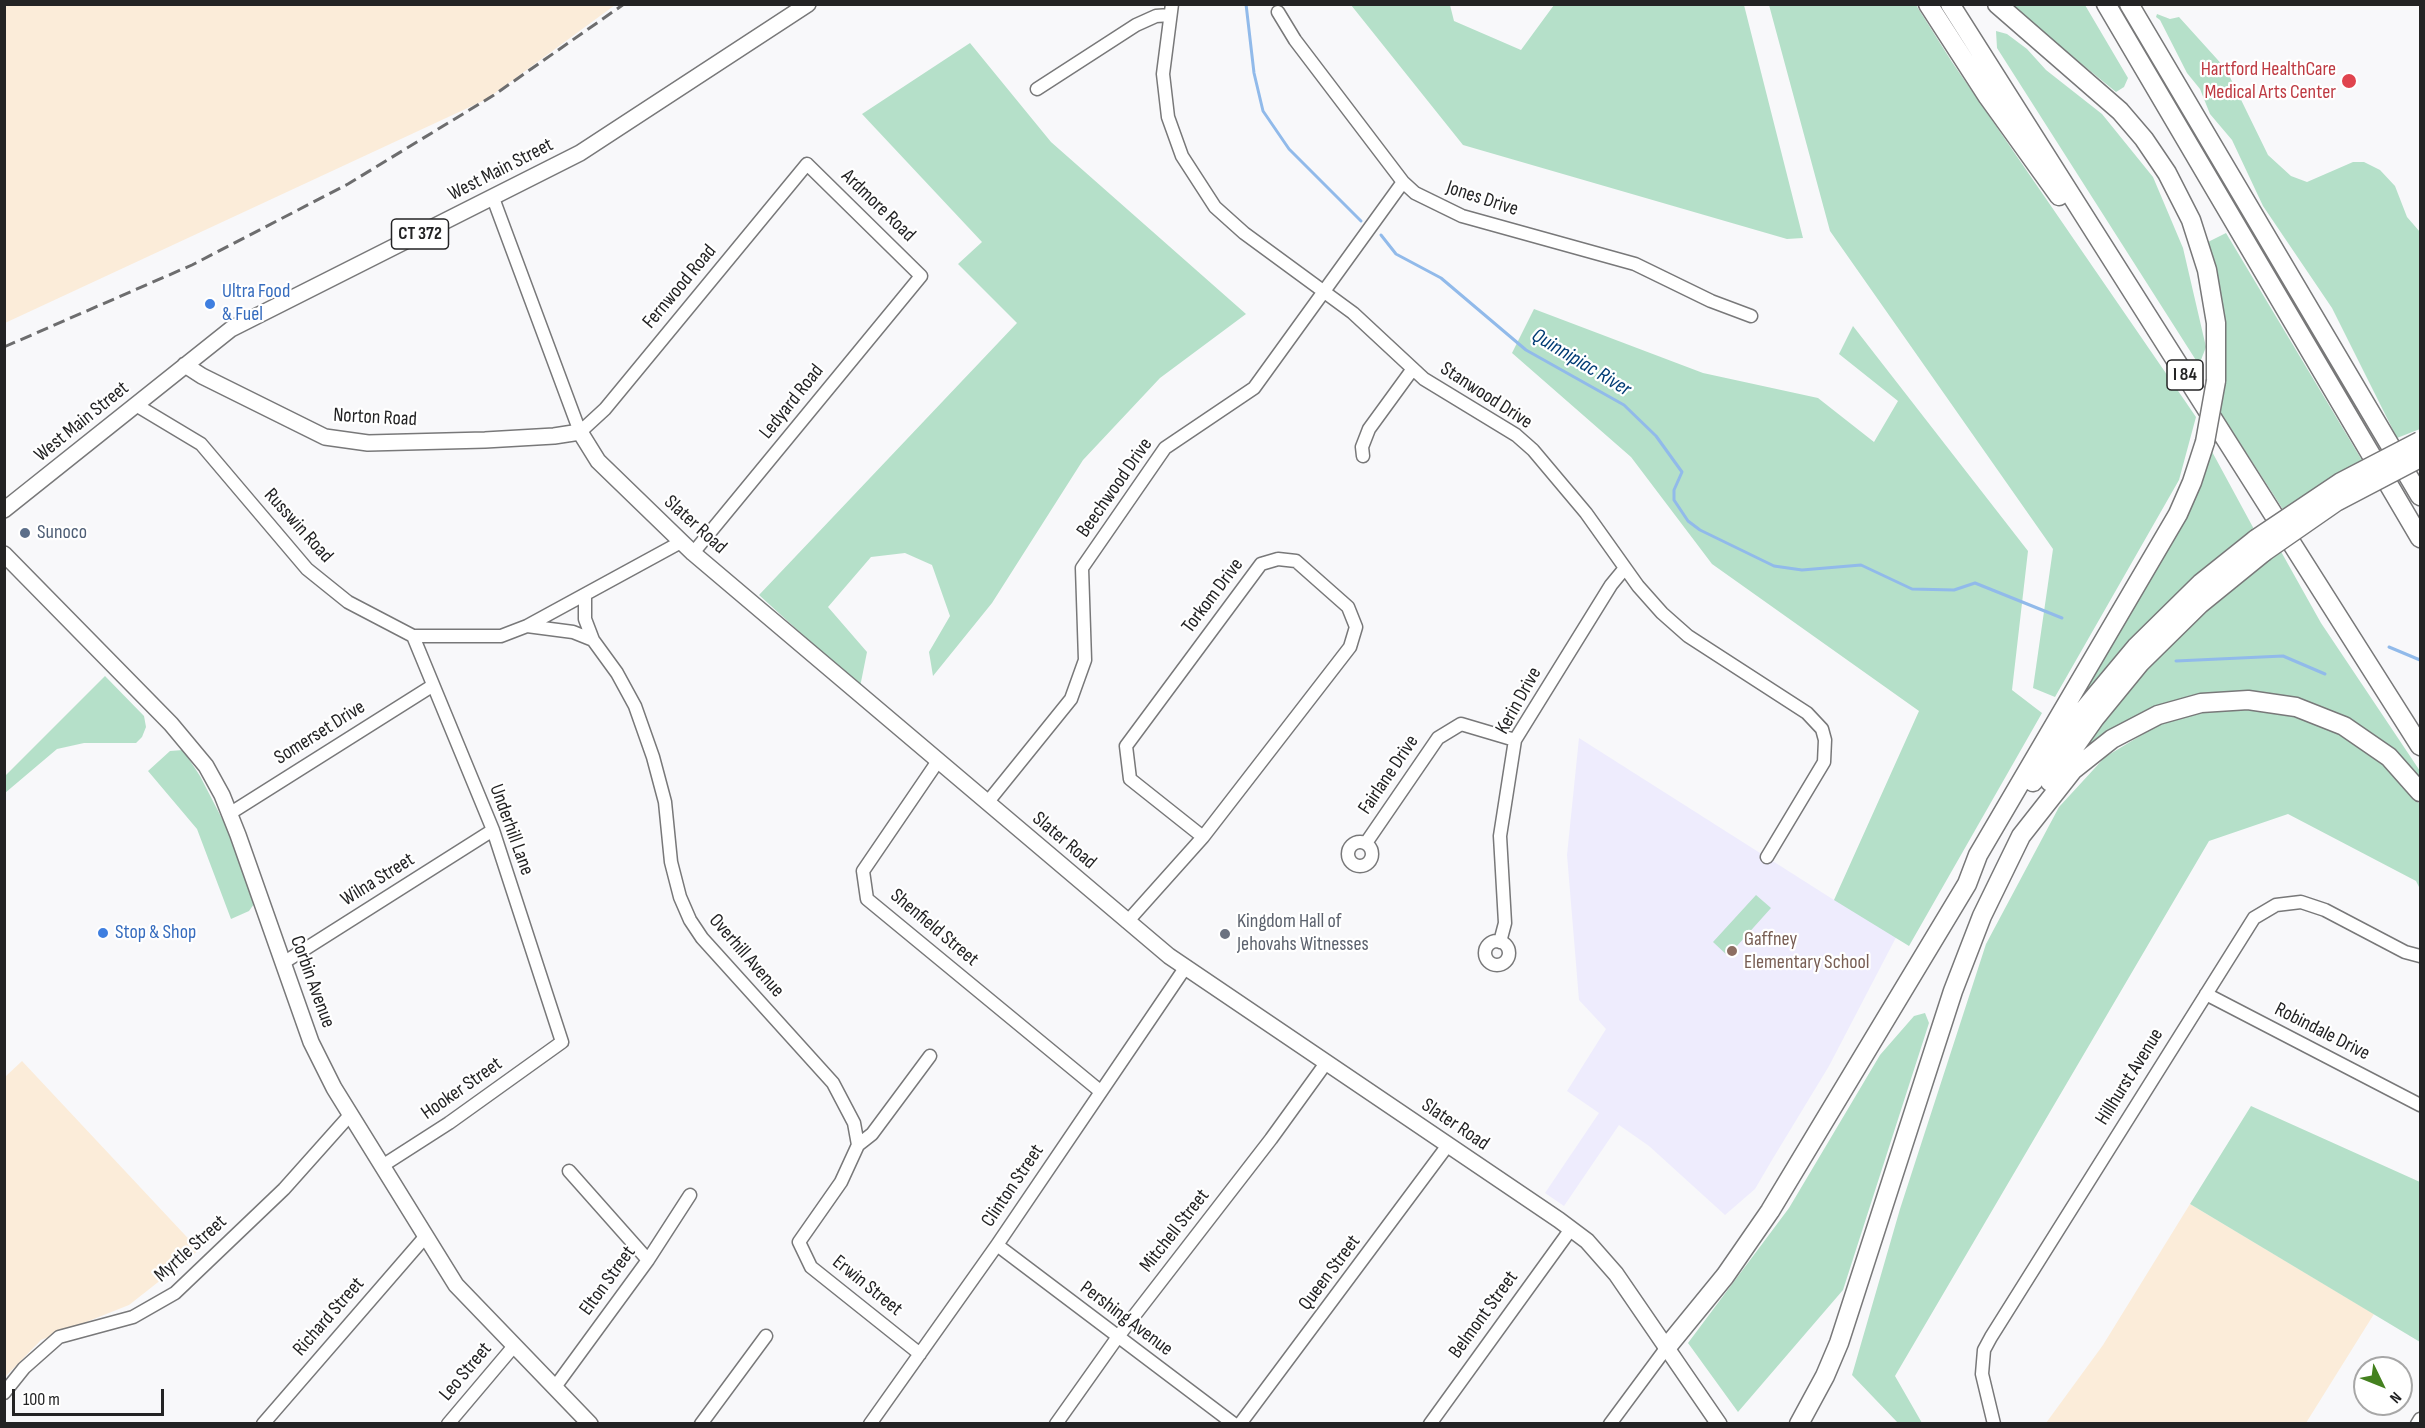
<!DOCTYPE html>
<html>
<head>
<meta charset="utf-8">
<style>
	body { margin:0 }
	#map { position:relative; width:2425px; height:1428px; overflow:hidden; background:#f8f8fa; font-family:"Sofia Sans Condensed",sans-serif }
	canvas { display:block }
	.frame { position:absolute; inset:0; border:6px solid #232324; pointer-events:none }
	.north { position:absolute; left:2353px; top:1356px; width:60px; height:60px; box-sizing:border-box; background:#fff; border:2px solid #a7a7a7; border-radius:50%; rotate:133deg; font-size:16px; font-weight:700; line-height:24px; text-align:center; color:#232324 }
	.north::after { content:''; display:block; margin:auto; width:21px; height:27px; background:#44811f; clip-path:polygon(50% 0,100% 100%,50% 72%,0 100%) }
	.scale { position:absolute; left:12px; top:1389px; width:152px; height:27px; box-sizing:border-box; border:3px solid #232324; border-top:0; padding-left:8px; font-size:18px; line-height:21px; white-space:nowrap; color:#232324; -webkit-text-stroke:4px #fff; paint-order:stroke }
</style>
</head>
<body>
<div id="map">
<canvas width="2425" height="1428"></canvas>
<div class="frame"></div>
<div class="north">N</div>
<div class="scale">100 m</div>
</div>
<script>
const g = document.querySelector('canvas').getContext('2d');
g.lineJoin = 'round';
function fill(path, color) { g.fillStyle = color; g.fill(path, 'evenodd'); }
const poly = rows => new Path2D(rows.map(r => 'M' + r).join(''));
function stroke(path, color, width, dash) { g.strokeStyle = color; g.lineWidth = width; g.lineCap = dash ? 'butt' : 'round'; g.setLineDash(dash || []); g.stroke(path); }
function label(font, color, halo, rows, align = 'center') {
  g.font = font + ' "Sofia Sans Condensed",sans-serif'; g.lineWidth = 4.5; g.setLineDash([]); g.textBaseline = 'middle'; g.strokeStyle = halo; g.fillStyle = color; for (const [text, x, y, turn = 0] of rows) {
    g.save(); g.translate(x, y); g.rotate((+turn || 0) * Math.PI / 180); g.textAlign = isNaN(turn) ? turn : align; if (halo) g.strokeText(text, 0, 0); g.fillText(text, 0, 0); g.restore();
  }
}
fill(poly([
	[4,5,5,4,615,5,487,99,5,323],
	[22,1061,199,1250,129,1305,41,1340,5,1377,5,1077],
	[2190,1204,2374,1314,2306,1423,2046,1423,2103,1345]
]), '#fbecd9');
fill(poly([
	[1579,738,1834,900,1942,763,1915,901,1829,1066,1772,1160,1755,1189,1725,1215,1649,1146,1619,1125,1564,1206,1545,1193,1599,1113,1567,1091,1606,1029,1579,1000,1567,855]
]), '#eeecfd');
fill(poly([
	[1351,5,1450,5,1454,21,1521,50,1554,5,1744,5,1803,238,1787,239,1463,145],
	[1769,5,1916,5,1952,62,2196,417,2179,480,2055,697,2033,688,2053,549,1830,231],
	[2009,5,2085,5,2128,78,2124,87,2116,92],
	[2157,14,2170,19,2179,17,2226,69,2268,155,2291,176,2307,182,2353,162,2364,162,2380,170,2395,186,2407,217,2420,232,2420,429,2397,438,2332,308,2263,206,2232,140,2210,114,2200,89,2187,73,2160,20,2156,17],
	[1996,31,2007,34,2027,49,2046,70,2102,114,2153,177,2183,248,2206,347,2199,365,1997,48],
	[970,43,1051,142,1246,314,1160,378,1083,460,992,603,933,676,929,652,950,616,932,565,905,553,871,557,828,607,867,652,860,687,759,595,1017,323,958,264,982,242,862,114],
	[2226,233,2363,462,2284,511,2218,409,2206,243],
	[1534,309,1703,373,1818,398,1874,442,1898,401,1839,354,1853,326,2028,551,2012,690,2042,713,1909,946,1834,900,1919,711,1712,564,1631,457,1512,353],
	[2210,448,2255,531,2169,601,2112,660,2063,727],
	[2279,548,2321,623,2420,771,2420,783,2382,742,2335,712,2295,697,2249,693,2206,693,2145,711,2090,745,2087,742,2147,666,2226,590],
	[105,676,144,716,146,727,142,737,136,743,84,743,57,749,5,793,5,776],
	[2223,705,2290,713,2323,725,2356,743,2403,780,2420,805,2420,889,2416,881,2288,814,2209,841,1895,1376,1922,1423,1898,1423,1852,1375,1900,1209,1986,944,2059,807,2105,757,2160,724],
	[183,750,200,776,232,838,254,904,249,911,231,919,197,829,148,771,170,751],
	[1756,895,1771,908,1728,956,1713,942],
	[1925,1013,1929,1023,1843,1290,1738,1412,1688,1343,1789,1208,1880,1055,1914,1016],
	[2251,1106,2420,1182,2420,1342,2190,1204]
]), '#b5e0c9');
stroke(poly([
	[1246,4,1254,73,1263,111,1289,149,1361,221],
	[1381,235,1396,254,1441,278,1526,350,1624,405,1656,436,1682,472,1674,490,1674,500,1688,521,1700,530,1774,566,1802,570,1861,565,1912,589,1954,590,1975,583,2062,618],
	[2389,647,2420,660],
	[2176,661,2283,656,2325,674]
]), '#91baea', 3);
const minor = poly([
	[1172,4,1163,74,1168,117,1182,156,1215,207,1244,233,1353,313,1424,379,1516,435,1533,450,1586,513,1638,586,1662,613,1688,636,1807,713,1822,729,1825,740,1824,762,1767,857],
	[1278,12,1295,40,1403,182,1415,193,1462,216,1635,264,1711,301,1751,316],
	[1037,89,1136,25,1156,16,1170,15],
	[493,198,580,432,605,409,807,164,921,276,693,553],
	[136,405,201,444,307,569,348,602,413,636,501,636,527,626,681,542],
	[1363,456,1362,447,1369,429,1412,370],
	[1278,559,1296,561,1348,607,1356,627,1350,647,1203,837,1130,779,1126,746,1261,564,1278,559],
	[585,596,585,619,593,640,617,673,635,706,653,757,665,802,671,862,680,897,690,920,702,938,833,1083,854,1123,858,1145],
	[527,626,573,632,593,640],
	[938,761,863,871,867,899,1100,1091],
	[987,803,1071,699,1085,660,1082,568,1165,448,1254,388,1403,182],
	[229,814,432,686],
	'1348 854a12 12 0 1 1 24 0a12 12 0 1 1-24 0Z',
	[1366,843,1438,738,1461,724,1515,740],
	[1127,922,1203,837],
	'1485 953a12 12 0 1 1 24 0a12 12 0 1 1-24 0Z',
	[1500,942,1505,923,1500,836,1515,740,1611,585,1625,568],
	[283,963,493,830],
	[2206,994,2420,1105],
	[382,1166,449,1123,562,1042,493,830,413,636],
	[569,1171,648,1260],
	[997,1245,1234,1424],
	[920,1354,811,1267,799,1242,841,1182,858,1145,872,1134,930,1056],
	[555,1387,648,1260,690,1195],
	[4,1393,24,1368,59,1337,133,1317,175,1293,284,1189,350,1115],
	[263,1424,425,1237],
	[448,1424,514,1346],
	[701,1424,766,1336],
	[870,1424,997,1245,1185,968],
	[1056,1424,1117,1338,1271,1139,1326,1063],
	[1240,1424,1448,1145],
	[1430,1424,1571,1229],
	[1610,1424,1667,1347],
	[1994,1424,1982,1374,1984,1350,1991,1337,2254,918,2276,905,2301,902,2325,910,2405,952,2420,956],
	[2417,1424,2420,1419]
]);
const major = poly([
	[185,365,202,376,325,437,368,443,485,440,554,436,580,432,598,461,693,553,1169,956,1559,1220,1587,1241,1616,1274,1719,1424],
	[4,510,231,329,580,153,808,4],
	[4,554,171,724,206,766,222,795,238,835,311,1042,334,1088,456,1285,590,1424]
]);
const highway = poly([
	[1928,4,1988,97,2059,196],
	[1950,4,2420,746],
	[1997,4,2120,111,2144,139,2167,173,2191,220,2207,270,2216,323,2216,381],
	[2106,4,2420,538],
	[2129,4,2420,496],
	[2033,782,2081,713,2136,647,2201,583,2256,539],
	[2050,782,2095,718,2140,663,2200,604,2264,552],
	[1667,1347,1725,1276,1770,1211,1967,884,1978,855,2178,514,2192,482,2205,442],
	[1799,1424,1825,1376,1839,1343,1953,991,1982,916,2021,836,2073,770,2112,739,2158,715,2201,703,2248,700,2296,707,2344,726,2389,757,2420,792]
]);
stroke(minor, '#787879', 15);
stroke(major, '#787879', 18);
stroke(highway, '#787879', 21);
stroke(minor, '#fff', 12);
stroke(major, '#fff', 15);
stroke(highway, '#fff', 18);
stroke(poly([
	[4,347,192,265,348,184,494,95,624,4]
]), '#6d6d6e', 3, [12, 6]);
const highwayBridge = poly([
	[2205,442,2216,381],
	[2256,539,2341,482,2420,441],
	[2264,552,2336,502,2420,458]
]);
stroke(highwayBridge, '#787879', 21, []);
stroke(highwayBridge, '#fff', 18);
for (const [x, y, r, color] of [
	[2349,81,8,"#e0444e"],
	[210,304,6,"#3f7fe0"],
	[25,533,6,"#5c6f8a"],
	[103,933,6,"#3f7fe0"],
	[1225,934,6,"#6b7280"],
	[1732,951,6,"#8d6e63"]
]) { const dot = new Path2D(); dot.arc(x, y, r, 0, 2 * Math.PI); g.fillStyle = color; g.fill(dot); stroke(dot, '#fff', 2); }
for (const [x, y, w] of [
	[420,234,57],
	[2185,375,36]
]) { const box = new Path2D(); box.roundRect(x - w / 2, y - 15, w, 30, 4.5); g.fillStyle = '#fff'; g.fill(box); stroke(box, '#232324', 1.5); }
label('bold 18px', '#232324', null, [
	["CT 372",420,234],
	["I 84",2185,375]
]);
label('20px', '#be3a42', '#fff', [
	["Hartford HealthCare",2336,70],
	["Medical Arts Center",2336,93]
], 'right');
label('20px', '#232324', '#fff', [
	["West Main Street",501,170,-27],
	["Jones Drive",1482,199,18],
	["Ardmore Road",878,206,44],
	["Fernwood Road",680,287,-50],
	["Stanwood Drive",1486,396,33],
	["Ledyard Road",792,402,-51],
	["Norton Road",375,418,3],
	["West Main Street",82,422,-39],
	["Beechwood Drive",1115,488,-55],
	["Slater Road",695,525,42],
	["Russwin Road",298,526,48],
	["Torkom Drive",1213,596,-53],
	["Kerin Drive",1519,701,-61],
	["Somerset Drive",320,733,-32],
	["Fairlane Drive",1389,775,-56],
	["Underhill Lane",511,830,70],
	["Slater Road",1064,841,40],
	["Wilna Street",378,880,-32],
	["Shenfield Street",934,928,40],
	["Overhill Avenue",746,956,49],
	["Corbin Avenue",312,982,70],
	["Robindale Drive",2322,1032,27],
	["Hillhurst Avenue",2130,1077,-58],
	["Hooker Street",462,1089,-35],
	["Slater Road",1455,1125,34],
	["Clinton Street",1013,1186,-56],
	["Mitchell Street",1175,1231,-52],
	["Myrtle Street",191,1249,-42],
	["Queen Street",1330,1273,-53],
	["Elton Street",608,1281,-54],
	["Erwin Street",867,1286,39],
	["Belmont Street",1484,1315,-54],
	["Richard Street",329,1317,-49],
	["Pershing Avenue",1126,1319,37],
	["Leo Street",466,1372,-50]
]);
label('20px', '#366cbe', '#fff', [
	["Ultra Food",222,292],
	["& Fuel",222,315],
	["Stop & Shop",115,933]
], 'left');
label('20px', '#4e5e75', '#fff', [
	["Sunoco",37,533]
], 'left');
label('20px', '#5b616d', '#fff', [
	["Kingdom Hall of",1237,922],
	["Jehovahs Witnesses",1237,945]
], 'left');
label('20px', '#785e54', '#fff', [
	["Gaffney",1744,940],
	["Elementary School",1744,963]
], 'left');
label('italic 21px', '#003b74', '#fff', [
	["Quinnipiac River",1581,363,31]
]);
</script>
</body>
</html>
